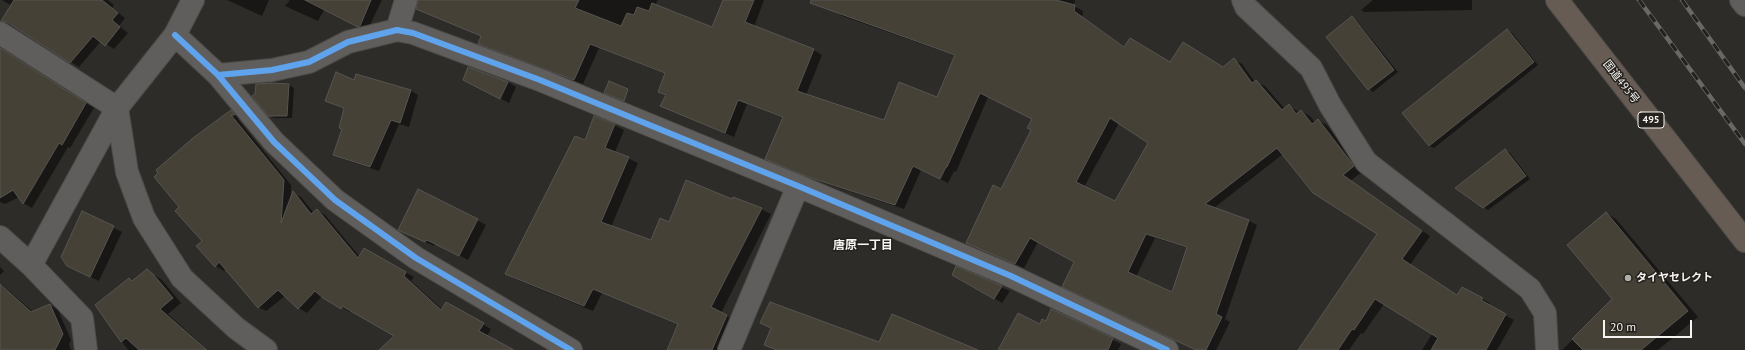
<!DOCTYPE html>
<html>
<head>
<meta charset="utf-8">
<style>
	body { margin:0 }
	#map { position:relative; width:1745px; height:350px; overflow:hidden; background:#2e2c29; font-family:"PT Sans",sans-serif }
	canvas { display:block }
	.scale { position:absolute; left:1603px; top:320px; width:89px; height:18px; box-sizing:border-box; border:2px solid #f6f4f1; border-top:0; padding-left:5px; font-size:12px; line-height:14px; white-space:nowrap; color:#f6f4f1; -webkit-text-stroke:3px #25221e; paint-order:stroke }
</style>
</head>
<body>
<div id="map">
<canvas width="1745" height="350"></canvas>
<div class="scale">20 m</div>
</div>
<script>
const g = document.querySelector('canvas').getContext('2d');
g.lineJoin = 'round';
function fill(path, color) { g.fillStyle = color; g.fill(path, 'evenodd'); }
const poly = rows => new Path2D(rows.map(r => 'M' + r).join(''));
function stroke(path, color, width, dash) { g.strokeStyle = color; g.lineWidth = width; g.lineCap = dash ? 'butt' : 'round'; g.setLineDash(dash || []); g.stroke(path); }
function label(font, color, halo, rows, align = 'center') {
  g.font = font + ' "PT Sans","Noto Sans JP",sans-serif'; g.lineWidth = 3; g.setLineDash([]); g.textBaseline = 'middle'; g.strokeStyle = halo; g.fillStyle = color; for (const [text, x, y, turn = 0] of rows) {
    g.save(); g.translate(x, y); g.rotate((+turn || 0) * Math.PI / 180); g.textAlign = isNaN(turn) ? turn : align; if (halo) g.strokeText(text, 0, 0); g.fillText(text, 0, 0); g.restore();
  }
}
fill(poly([
	[2,0,108,0,114,5,112,8,125,18,119,26,128,33,114,49,101,41,79,67,2,20,12,6],
	[227,0,269,0,262,16],
	[290,0,382,0,367,31,324,10,318,21,285,6],
	[425,0,658,0,655,5,713,29,724,0,764,0,754,27,814,50,822,55,806,95,885,121,937,98,956,56,842,16,834,11,837,0,1075,0,1074,6,1083,11,1082,17,1125,47,1171,64,1224,68,1234,60,1242,64,1255,82,1265,86,1285,109,1289,106,1299,112,1301,111,1310,116,1316,123,1319,121,1327,125,1362,172,1350,181,1430,236,1410,265,1458,296,1462,288,1490,303,1489,306,1514,320,1497,350,1422,350,1432,334,1384,304,1363,334,1361,333,1349,350,1299,350,1379,233,1283,154,1214,208,1249,221,1257,225,1225,319,1230,322,1216,350,1196,350,1076,262,1038,242,1024,268,967,243,1001,190,1032,130,1033,119,988,97,956,172,954,171,948,183,921,170,904,209,818,181,767,159,784,118,747,104,734,137,662,106,666,96,659,92,666,74,599,48,583,84,487,48,479,43,482,37,421,10],
	[1119,123,1149,143,1116,202,1084,187],
	[1155,238,1188,248,1172,293,1136,277],
	[1373,0,1472,0,1472,10,1364,12,1361,10],
	[1352,17,1356,20,1398,72,1373,92,1369,89],
	[1507,30,1512,33,1538,65,1434,148,1429,146,1403,113],
	[0,48,94,108,70,148,68,147,32,208,23,203,19,197,5,204,0,202],
	[355,81,410,90,418,95,409,127,399,124,379,171,343,159,334,155,343,130,340,128,345,109,326,101],
	[508,82,516,87,509,103,473,84],
	[271,84,289,85,294,88,292,118,274,118,269,115],
	[231,112,242,119,238,119,291,185,291,198,293,193,301,197,314,213,317,210,325,215,360,257,365,249,414,277,411,281,442,309,446,303,491,329,487,336,512,350,380,350,395,336,351,310,350,312,322,296,307,313,299,308,285,296,266,311,258,307,226,268,224,271,216,266,204,241,180,207],
	[614,125,624,130,615,152,638,163,611,227,651,241,670,224,732,200,761,209,771,214,721,313,736,321,724,350,668,350,679,325,602,293,593,311,515,279,506,274,585,141],
	[1505,150,1510,153,1530,179,1488,210,1483,207],
	[82,212,122,232,99,281,76,270],
	[1606,213,1616,219,1698,317,1658,350,1562,350,1614,299],
	[477,220,486,225,468,260,436,243,434,246,407,234],
	[0,267,4,271,0,275],
	[147,270,162,280,181,303,168,314,208,350,128,350,96,305,129,279,133,281],
	[953,275,1001,287,1010,291,1002,303],
	[0,283,33,312,50,305,58,310,71,340,69,344,71,350,0,350],
	[1052,310,1121,344,1118,350,999,350,1046,322]
]), '#0007');
const building = poly([
	[14,0,102,0,118,13,112,20,120,27,105,46,93,36,70,63,7,22,1,21,14,0],
	[305,0,371,0,360,26,358,27,305,0],
	[418,0,579,0,575,8,621,26,627,13,634,15,637,7,649,11,652,3,712,27,723,0,754,0,745,22,814,49,797,91,884,120,899,82,937,97,955,55,810,3,811,0,1056,0,1075,5,1074,11,1124,47,1130,38,1170,62,1183,42,1223,67,1234,58,1252,83,1256,80,1282,110,1289,104,1296,114,1301,110,1312,124,1318,119,1354,166,1343,175,1422,231,1402,259,1457,295,1462,287,1483,298,1481,300,1506,314,1486,350,1431,350,1438,338,1375,299,1354,330,1352,329,1338,350,1298,350,1377,234,1313,193,1277,148,1205,204,1249,220,1216,314,1222,317,1206,350,1196,350,1062,287,1074,262,1030,238,1015,264,966,243,993,185,1001,189,1031,130,1027,128,1032,119,980,93,947,167,946,167,940,179,913,166,895,205,808,177,765,159,783,117,738,100,725,133,660,106,666,95,658,92,665,73,590,44,574,80,478,44,481,36,416,9,418,0],
	[1110,118,1148,143,1115,201,1076,182,1110,118],
	[1146,234,1187,247,1172,292,1128,272,1146,234],
	[1352,16,1394,70,1368,90,1326,37,1352,16],
	[1507,29,1534,62,1429,146,1402,113,1507,29],
	[0,48,86,103,62,145,59,143,23,204,13,190,0,198,0,48],
	[468,67,508,82,500,99,463,80,468,67],
	[336,72,354,80,356,74,411,90,400,123,391,120,370,167,333,155,342,129,339,128,344,108,325,101,336,72],
	[609,81,628,89,624,101,604,93,609,81],
	[271,83,289,84,287,116,268,116,252,96,255,94,256,84,271,83],
	[231,110,235,115,231,115,284,180,281,223,293,191,311,214,317,209,358,258,364,248,406,272,404,276,441,310,446,302,484,323,479,331,514,350,379,350,394,336,342,306,341,309,323,298,315,291,298,309,278,290,258,308,219,262,215,267,196,246,202,241,175,211,179,207,154,177,158,173,156,170,193,138,231,110],
	[594,116,615,124,605,148,629,157,601,222,651,240,660,218,669,222,686,180,732,199,733,197,762,208,711,307,727,315,712,350,667,350,678,324,593,289,584,306,505,274,575,136,585,140,594,116],
	[1505,149,1526,176,1483,208,1455,188,1505,149],
	[418,189,478,219,459,256,427,240,425,242,398,230,418,189],
	[82,211,114,226,90,277,67,266,61,257,82,211],
	[1606,212,1688,311,1641,350,1583,350,1572,339,1612,299,1567,245,1606,212],
	[956,266,1002,286,994,299,952,275,956,266],
	[147,269,153,274,173,298,160,309,207,350,139,350,126,338,121,342,95,305,129,278,132,281,147,269],
	[0,284,31,312,50,304,63,334,55,350,0,350,0,284],
	[770,302,879,342,892,314,978,350,777,350,764,345,771,328,760,323,770,302],
	[1051,309,1113,338,1108,350,998,350,1018,313,1040,324,1042,319,1046,321,1051,309]
]);
fill(building, '#464136');
stroke(building, '#565552', 1);
const minor = poly([
	[1243,0,1246,7,1311,68,1330,105,1366,162,1530,289,1545,313,1547,350],
	[1741,0,1745,5],
	[397,30,406,0],
	[0,33,117,108],
	[175,35,218,75,274,142,335,200,416,258,571,350],
	[218,75,272,70,309,62,348,42,397,30,413,33,540,80,798,186,1011,276,1167,350],
	[0,237,31,265,117,108,175,35,193,0],
	[31,265,82,318,86,350],
	[729,350,798,186]
]);
const tertiary = poly([
	[117,108,127,172,144,218,182,278,236,328,266,350]
]);
const trunk = poly([
	[1557,0,1745,241]
]);
stroke(minor, '#4b4a47', 24);
stroke(tertiary, '#4b4a47', 24);
stroke(trunk, '#4b4a47', 24);
stroke(minor, '#5f5e5c', 22);
stroke(tertiary, '#5f5e5c', 22);
stroke(trunk, '#665c54', 22);
const rail = poly([
	[1639,0,1745,144],
	[1682,0,1745,88]
]);
stroke(rail, '#6a6866', 4.5);
stroke(rail, '#25221e', 3, [9]);
stroke(poly([
	[175,35,218,75,274,142,335,200,416,258,571,350],
	[218,75,272,70,309,62,348,42,397,30,413,33,540,80,798,186,1011,276,1167,350]
]), '#60a3ed', 6);
for (const [x, y, r, color] of [
	[1628,278,4,"#b0aeab"]
]) { const dot = new Path2D(); dot.arc(x, y, r, 0, 2 * Math.PI); g.fillStyle = color; g.fill(dot); stroke(dot, '#25221e', 1.5); }
for (const [x, y, w] of [
	[1651,120,26]
]) { const box = new Path2D(); box.roundRect(x - w / 2, y - 8, w, 16, 3); g.fillStyle = '#25221e'; g.fill(box); stroke(box, '#f6f4f1', 1); }
label('bold 10px', '#f6f4f1', null, [
	["495",1651,120]
]);
label('11px', '#f6f4f1', '#25221e', [
	["国道495号",1621,82,52]
]);
label('bold 11px', '#f6f4f1', '#25221e', [
	["タイヤセレクト",1636,278]
], 'left');
label('bold 12px', '#f6f4f1', '#25221e', [
	["唐原一丁目",863,246]
]);
</script>
</body>
</html>
